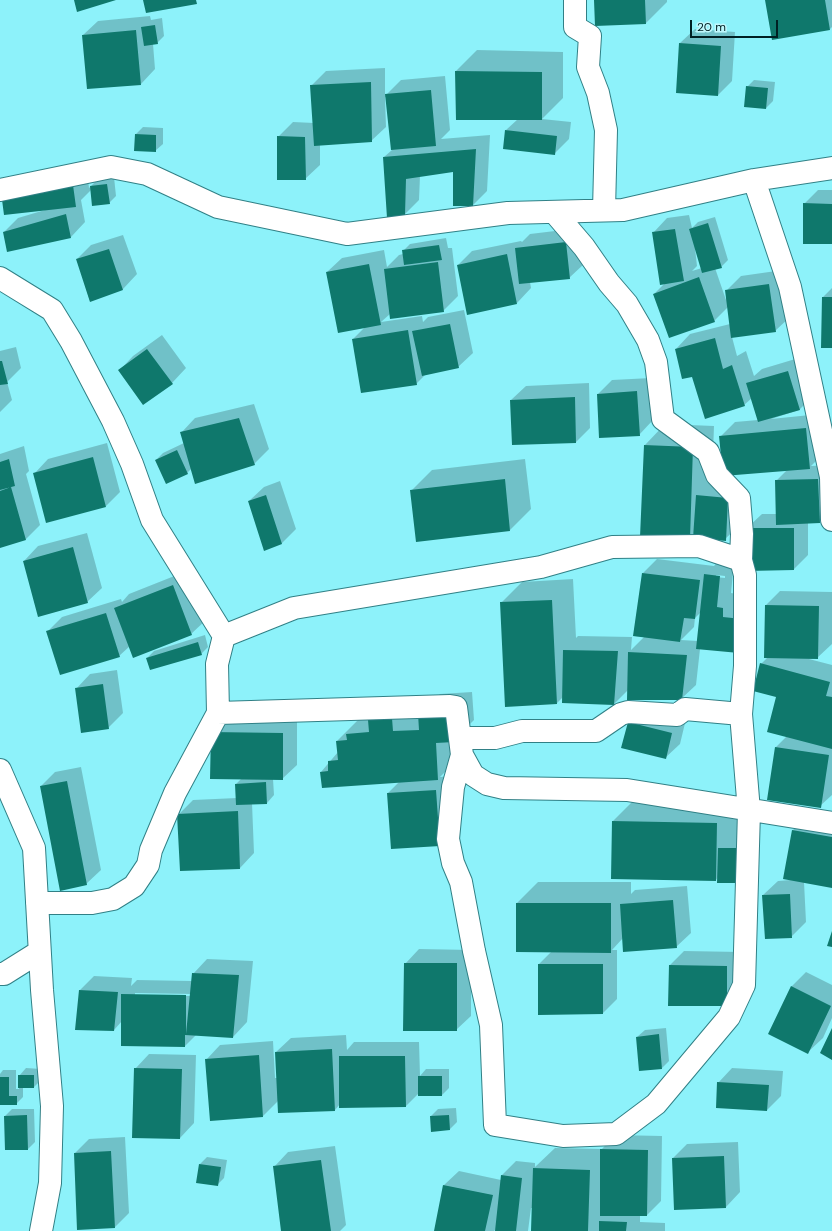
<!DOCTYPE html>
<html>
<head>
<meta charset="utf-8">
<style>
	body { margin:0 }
	#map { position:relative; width:832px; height:1231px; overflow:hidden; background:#8df2fa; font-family:"DM Sans",sans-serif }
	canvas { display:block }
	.scale { position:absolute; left:690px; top:20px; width:88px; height:18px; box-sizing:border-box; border:2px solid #002023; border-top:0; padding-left:5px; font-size:12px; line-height:14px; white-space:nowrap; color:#002023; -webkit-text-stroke:3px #c0f8fd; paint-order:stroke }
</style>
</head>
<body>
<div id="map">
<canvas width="832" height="1231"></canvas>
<div class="scale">20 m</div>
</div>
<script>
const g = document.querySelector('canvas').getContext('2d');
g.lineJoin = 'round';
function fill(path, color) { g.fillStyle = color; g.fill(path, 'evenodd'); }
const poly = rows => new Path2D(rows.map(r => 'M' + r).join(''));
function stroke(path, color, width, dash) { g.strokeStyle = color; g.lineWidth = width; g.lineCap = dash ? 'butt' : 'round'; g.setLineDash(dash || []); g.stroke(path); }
fill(poly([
	[595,0,667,0,667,2,646,23,596,25],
	[766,0,832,0,832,27,830,29],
	[150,16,151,20,162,18,164,36,157,43,153,44,155,69,141,84,83,35,98,21],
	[695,29,735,32,732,81,718,95,680,43],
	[477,50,563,52,563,98,542,119,571,122,569,139,554,154,506,130,518,119,456,71],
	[385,68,385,96,401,80,445,76,450,130,441,139,490,135,487,191,473,205,454,171,420,176,419,200,405,214,384,157,392,150,387,97,385,97,386,127,371,141,320,145,320,165,305,179,278,137,293,122,314,123,311,86,326,71],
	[754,80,775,82,773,101,766,108,747,87],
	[143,127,163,128,163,144,155,151,136,134],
	[87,171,89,188,98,179,114,177,116,196,109,203,91,190,81,200,85,222,71,237,4,232,18,218,45,210],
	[818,190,832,190,832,243,804,204],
	[689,215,692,228,698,222,715,217,728,260,721,267,715,268,726,300,726,291,741,276,783,270,790,317,775,331,732,337,737,356,746,351,754,376,762,369,802,357,814,395,799,410,771,419,820,414,824,453,811,466,832,465,832,510,819,522,808,523,808,555,794,569,747,528,762,514,777,514,776,481,787,470,720,437,735,422,758,420,752,398,744,405,693,375,676,349,690,334,730,324,728,307,714,321,654,294,665,283,653,233,667,218],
	[695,248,702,268,692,271,697,266],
	[580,228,584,264,569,278,530,282,531,288,517,303,458,265,472,251,521,241,522,242,530,234],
	[123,235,137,274,123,289,90,301,77,259,91,245],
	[446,238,448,248,452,248,458,296,443,311,390,314,381,322,422,316,423,322,428,317,464,310,473,353,458,367,426,374,416,384,353,339,366,326,327,272,342,258,384,250,387,267,399,255,403,254,403,251,410,244],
	[832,288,832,347,823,297],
	[162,335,186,368,172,383,119,371,133,356],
	[16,347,21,368,7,382,12,400,0,412,0,351],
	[651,378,653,420,639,435,598,394,612,380],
	[589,383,590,428,576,442,513,444,511,400,526,386],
	[254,404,269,449,254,464,192,468,187,473,156,460,163,453,184,443,181,433,195,418],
	[665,424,714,426,712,481,742,484,740,525,725,539,694,533,690,538,645,445],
	[107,443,120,492,106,506,34,474,48,459],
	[24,446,29,471,26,474,40,525,26,539,0,547,0,454],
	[525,459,531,509,510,530,411,491,432,470],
	[280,481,296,529,281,544,249,501,264,487],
	[87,533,102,588,87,602,24,561,38,546],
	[657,559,714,566,719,560,734,562,731,593,737,594,736,603,756,605,753,638,700,649,696,685,681,699,628,690,614,704,563,697,557,703,501,603,522,582,573,579,576,638,578,636,632,637,631,650,644,637,634,636,643,573],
	[716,575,725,576,725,578,716,577],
	[701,612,698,641,681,640,694,627,695,618],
	[187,571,206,620,191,634,130,646,119,656,48,631,62,617,121,599,122,602,129,594],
	[780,591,832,592,832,644,817,658,809,659,832,665,832,795,820,806,768,799,776,747,787,736,777,696,761,664,768,657,766,605],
	[205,635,208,647,201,654,147,658,154,651],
	[117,670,123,713,108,728,76,689,90,674],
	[472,692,474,720,457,737,459,758,440,777,450,776,454,831,392,848,388,793,400,781,321,772,338,752,337,741,358,720,362,720,368,713,424,710,440,694],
	[226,718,297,719,297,765,282,779,273,779,274,795,267,803,252,803,254,853,240,868,178,815,193,800,237,798,236,784,241,779,212,733],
	[686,719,680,744,665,758,628,722],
	[81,767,101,870,86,884,41,786,55,772],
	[634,800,738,802,737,841,743,841,716,880,613,821],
	[807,816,832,820,832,887,804,882,806,922,791,937,763,895,778,881,791,880,793,830],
	[538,882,631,882,631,894,635,890,687,886,691,933,676,947,623,938,612,950,617,950,617,999,603,1013,539,1014,539,964,552,951,517,903],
	[419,949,471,950,471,1016,456,1030,405,964],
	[684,951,741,952,741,991,726,1005,670,965],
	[207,959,253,961,247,1022,233,1037,196,1035,185,1046,122,1021,114,1030,76,1029,80,990,94,976,132,978,131,986,137,980,192,981,193,974],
	[135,993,191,994,191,996,135,995],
	[806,972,832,985,832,1018,823,1038,808,1052,770,1033,792,986],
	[666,1028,669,1061,662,1068,637,1037,645,1030],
	[346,1035,347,1050,354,1042,419,1042,420,1076,426,1069,449,1069,449,1088,442,1095,419,1093,406,1106,340,1104,335,1110,278,1101,263,1116,206,1060,220,1045,273,1041,275,1078,277,1078,276,1052,291,1038],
	[149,1054,196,1055,194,1123,180,1138,135,1069],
	[26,1068,41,1069,41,1080,34,1087,23,1087,23,1097,16,1104,0,1104,0,1074,3,1070,16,1070,16,1089,19,1089,19,1076],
	[732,1068,783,1071,781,1096,767,1110,718,1083],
	[456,1108,457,1122,450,1129,431,1116,438,1109],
	[12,1109,34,1109,35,1142,28,1149,5,1116],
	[615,1135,662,1136,661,1201,647,1215,640,1215,640,1222,665,1223,665,1231,532,1231,532,1208,531,1208,528,1231,496,1231,496,1229,494,1231,435,1231,444,1185,459,1171,501,1180,502,1175,516,1161,535,1163,535,1167,555,1148,602,1149],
	[125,1137,129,1213,115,1227,75,1153,89,1139],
	[738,1142,740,1192,726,1207,673,1158,687,1144],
	[335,1146,346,1225,340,1231,282,1231,274,1167,288,1152],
	[207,1157,227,1160,224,1178,217,1185,200,1164]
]), '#0003');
fill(poly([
	[74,0,116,0,77,12],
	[143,0,196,0,197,4,146,13],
	[594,0,645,0,646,24,595,26],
	[765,0,825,0,830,30,772,40],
	[155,25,158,44,144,46,141,27],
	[136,30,141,85,87,89,82,35],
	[679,43,721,46,718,96,676,93],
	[455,71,542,72,542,120,456,120],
	[371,82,372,142,314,146,310,85],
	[746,86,768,88,766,109,744,107],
	[431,90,436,146,391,150,385,94],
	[505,130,557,136,555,155,503,149],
	[135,134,156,135,156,152,134,151],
	[277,136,305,137,306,180,277,180],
	[476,149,473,206,453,206,453,172,406,179,405,215,387,218,383,157],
	[107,184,110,204,92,206,90,186],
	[73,185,76,207,4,215,1,192],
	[803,203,832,204,832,244,803,244],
	[66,214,71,238,7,252,3,232],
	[708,223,722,268,702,273,689,229],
	[675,229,684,281,660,285,652,232],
	[566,242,570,279,519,284,515,248],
	[439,245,442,260,404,265,402,250],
	[109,249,123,290,90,302,76,259],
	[507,254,517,304,467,315,457,265],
	[438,262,444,312,390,319,384,269],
	[369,264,381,325,338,333,326,272],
	[699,277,715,322,669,338,653,294],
	[769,284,776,332,731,338,725,290],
	[822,297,832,297,832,348,821,348],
	[450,324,459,368,422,376,412,331],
	[408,330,417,385,361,393,352,339],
	[715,338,723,369,732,365,745,406,705,419,692,377,682,379,675,349],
	[147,349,173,384,143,405,118,370],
	[0,361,2,361,8,384,0,385],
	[788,371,800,410,758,422,746,383],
	[637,391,640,436,599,438,597,394],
	[575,397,576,443,512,445,510,400],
	[239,418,255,465,195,484,180,432],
	[806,428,810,469,723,476,719,436],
	[644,445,693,447,690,539,640,537],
	[177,450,188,474,166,484,155,460],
	[93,457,106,507,46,523,33,473],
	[9,459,15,486,0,490,0,462],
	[505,479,510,531,416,542,410,490],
	[818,479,820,523,776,525,775,480],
	[11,487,26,540,0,548,0,491],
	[266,495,282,544,264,551,248,501],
	[696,495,728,498,726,541,693,538],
	[746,528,794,528,794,570,747,571],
	[73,547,88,603,38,617,23,561],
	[642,573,700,580,695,619,684,618,680,642,633,636],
	[704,574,720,576,717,607,723,608,723,617,742,619,739,653,696,649],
	[173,585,192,635,133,658,114,608],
	[552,600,557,704,505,707,500,602],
	[765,605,819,606,818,659,764,658],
	[106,613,120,657,60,675,46,631],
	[198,642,202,655,150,670,146,658],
	[563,650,618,651,614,705,562,703],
	[628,652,687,655,682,700,627,700],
	[760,663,830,682,826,696,832,697,832,749,767,732,776,697,753,691],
	[103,684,109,729,81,733,75,688],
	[452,712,454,742,436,743,438,780,322,788,320,772,328,771,328,761,338,760,336,741,347,740,346,734,369,732,368,720,392,718,393,731,419,730,418,714],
	[628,722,672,733,666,759,621,748],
	[211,732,283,733,283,780,210,779],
	[775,747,829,755,821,808,767,800],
	[67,781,87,885,60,891,40,786],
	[266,782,267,804,236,805,235,784],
	[436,790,440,846,391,849,387,793],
	[238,811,240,869,180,871,177,814],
	[612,821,717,823,716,881,611,879],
	[792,830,832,837,832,888,783,879],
	[718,848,737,848,737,883,717,883],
	[790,894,792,938,765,939,762,895],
	[673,900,677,948,623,952,620,904],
	[516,903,611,903,611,953,516,952],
	[832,931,832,947,827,946],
	[404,963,457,963,457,1031,403,1031],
	[538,964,603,964,603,1014,538,1015],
	[669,965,727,966,727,1006,668,1006],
	[192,973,239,975,233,1038,185,1035,185,1047,121,1046,121,994,186,995,186,1034],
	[791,986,831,1006,808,1054,768,1034],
	[79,990,118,992,114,1031,75,1030],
	[832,1028,832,1060,820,1053],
	[659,1034,662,1069,639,1071,636,1037],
	[332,1049,335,1111,278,1113,275,1052],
	[259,1055,263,1117,210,1121,205,1059],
	[339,1056,405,1056,406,1107,339,1108],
	[134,1068,182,1069,180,1139,132,1138],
	[18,1075,34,1075,34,1088,18,1088],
	[418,1076,442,1076,442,1096,418,1096],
	[0,1077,9,1077,9,1096,17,1096,17,1105,0,1105],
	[717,1082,769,1085,767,1111,716,1108],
	[27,1115,28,1150,5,1150,4,1116],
	[449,1115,450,1130,431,1132,430,1116],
	[600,1149,648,1150,647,1216,600,1216],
	[111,1151,115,1228,77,1230,74,1153],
	[724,1156,726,1208,674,1210,672,1158],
	[321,1160,331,1231,281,1231,273,1166],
	[199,1164,221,1167,218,1186,196,1183],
	[533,1168,590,1170,588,1231,531,1231],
	[501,1175,522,1178,516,1231,495,1231],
	[443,1185,493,1195,485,1231,434,1231],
	[599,1221,627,1222,626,1231,599,1231]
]), '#0f786c');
const street = poly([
	[575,0,575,27,590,36,588,67,598,93,606,130,604,210],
	[754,180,790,287,831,477,832,520],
	[0,190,111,167,147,174,218,207,347,234,508,213,623,210,754,180,832,168],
	[0,278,52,310,71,341,113,421,132,464,152,520,224,636,217,664,218,713,175,793,151,850,148,865,134,886,113,899,92,903,37,903],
	[224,636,294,608,541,567,612,547,699,546,741,560],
	[218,713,450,706,456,707,462,755,473,775,487,784,504,788,627,790,832,823],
	[460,738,495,738,522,731,596,731,621,714,628,712,677,715,685,709,741,714],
	[462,755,453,787,448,839,453,863,461,882,474,951,491,1025,495,1125,563,1136,616,1134,656,1104,729,1017,744,985,749,811,741,714,745,666,745,575,741,560,742,534,739,498,717,475,708,452,663,419,656,362,648,340,627,304,609,283,584,247,554,212],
	[0,770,34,848,42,990,52,1106,50,1183,41,1231],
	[0,974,4,974,39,952]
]);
stroke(street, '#318086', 24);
stroke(street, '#fff', 22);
</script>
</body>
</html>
